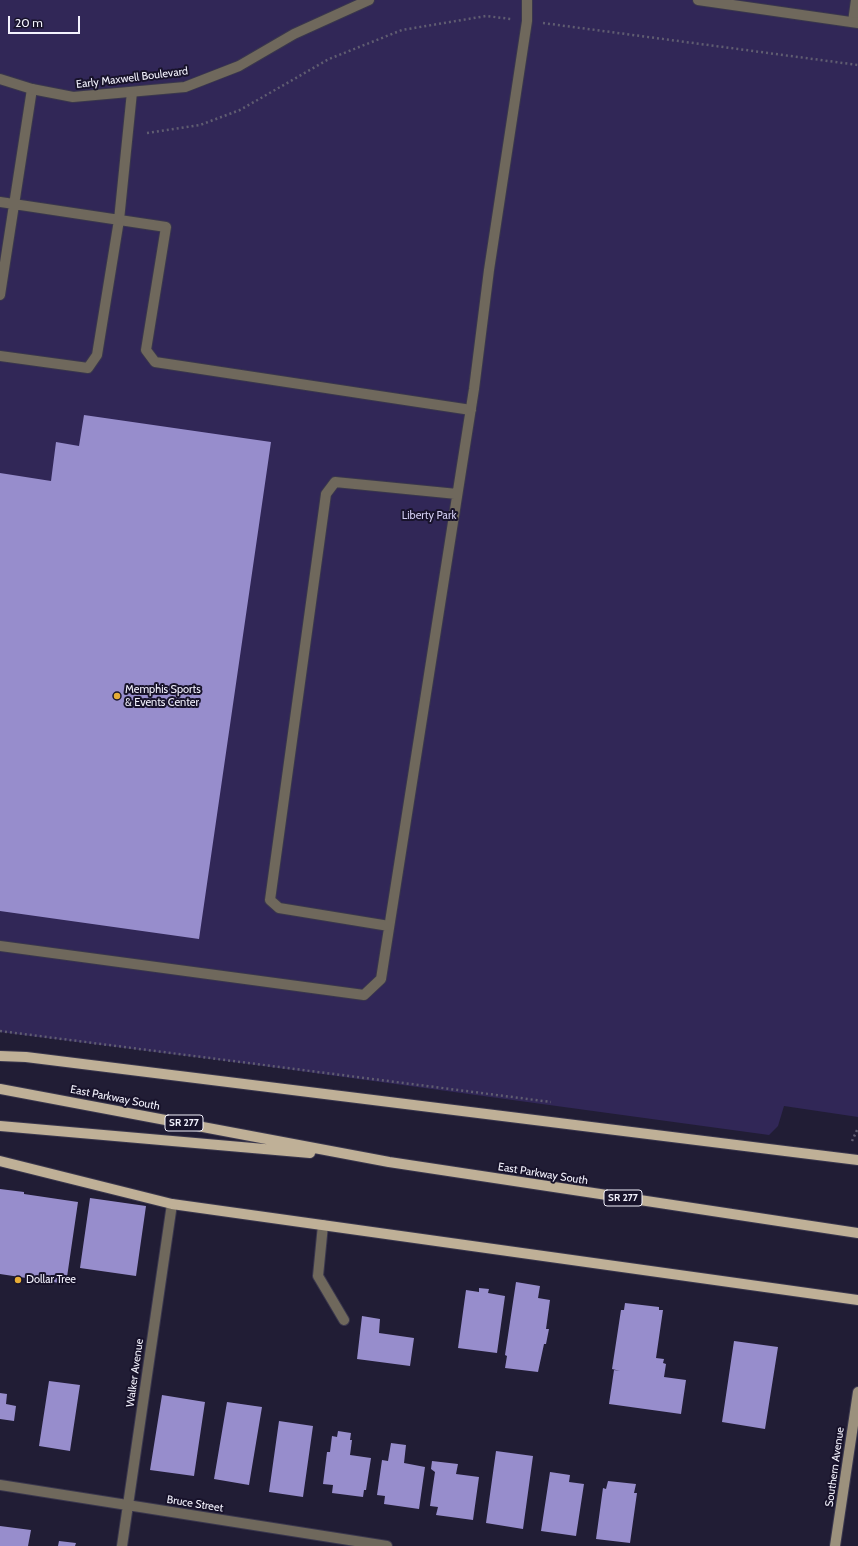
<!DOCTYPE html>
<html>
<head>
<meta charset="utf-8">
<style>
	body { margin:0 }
	#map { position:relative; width:858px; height:1546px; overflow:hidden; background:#211d35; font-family:Cabin,sans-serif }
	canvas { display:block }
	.scale { position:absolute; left:8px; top:16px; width:72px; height:18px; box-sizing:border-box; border:2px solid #f3f2fd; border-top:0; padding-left:5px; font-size:12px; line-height:14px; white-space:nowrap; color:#f3f2fd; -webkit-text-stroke:3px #18132b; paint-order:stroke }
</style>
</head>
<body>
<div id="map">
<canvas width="858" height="1546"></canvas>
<div class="scale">20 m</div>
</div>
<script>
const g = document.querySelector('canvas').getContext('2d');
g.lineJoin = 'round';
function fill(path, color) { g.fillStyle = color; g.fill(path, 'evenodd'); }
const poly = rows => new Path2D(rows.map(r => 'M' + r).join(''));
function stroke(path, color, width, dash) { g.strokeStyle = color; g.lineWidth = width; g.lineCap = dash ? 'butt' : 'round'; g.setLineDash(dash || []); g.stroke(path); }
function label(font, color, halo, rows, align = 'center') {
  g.font = font + ' Cabin,sans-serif'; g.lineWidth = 4; g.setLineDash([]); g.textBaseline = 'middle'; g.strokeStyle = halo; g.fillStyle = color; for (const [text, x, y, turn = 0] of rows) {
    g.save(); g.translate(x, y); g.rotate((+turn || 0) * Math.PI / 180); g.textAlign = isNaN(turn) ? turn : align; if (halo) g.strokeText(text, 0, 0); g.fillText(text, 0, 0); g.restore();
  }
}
fill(poly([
	[0,0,858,0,858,1117,784,1106,778,1126,769,1135,256,1065,0,1032]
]), '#312757');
fill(poly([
	[84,415,271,442,199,939,0,911,0,473,51,481,56,442,79,446],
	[0,1189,24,1192,24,1194,78,1202,66,1284,0,1274],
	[90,1198,146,1206,136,1276,80,1268],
	[516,1282,540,1286,538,1298,550,1300,546,1329,549,1329,546,1344,544,1344,538,1372,505,1368,507,1356,505,1355],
	[479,1288,489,1289,488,1293,505,1296,497,1353,458,1348,466,1290,479,1292],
	[625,1303,659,1307,659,1310,663,1310,656,1358,664,1359,663,1363,666,1364,664,1377,686,1380,681,1414,609,1404,614,1370,620,1371,612,1369,621,1310,624,1310],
	[362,1316,380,1319,379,1333,414,1338,410,1366,357,1359],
	[734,1341,778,1347,765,1429,722,1422],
	[49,1381,80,1385,70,1451,39,1446],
	[0,1393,7,1394,6,1404,16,1406,14,1421,0,1419],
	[162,1395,205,1402,194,1476,150,1470],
	[227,1402,262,1407,249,1485,214,1479],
	[279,1421,313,1426,303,1497,269,1492],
	[338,1431,351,1433,350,1440,352,1440,350,1455,371,1458,366,1490,364,1490,363,1497,332,1493,333,1485,323,1484,327,1452,330,1452,332,1436,337,1437],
	[391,1443,406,1445,404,1463,425,1467,419,1509,384,1504,385,1496,377,1495,382,1460,388,1461],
	[496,1451,533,1456,523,1529,486,1523],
	[432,1461,458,1464,456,1474,479,1477,473,1520,436,1515,438,1507,430,1506,435,1472,431,1469],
	[550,1472,570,1475,569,1482,584,1484,576,1536,541,1531],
	[608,1481,636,1484,634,1493,637,1493,630,1543,596,1539,603,1488,606,1489],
	[0,1526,31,1530,28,1546,0,1546],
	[59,1541,76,1543,75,1546,58,1546]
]), '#978dcc');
const service = poly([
	[853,22,856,0],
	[0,202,166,227,146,350,155,362,471,410],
	[0,295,32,89],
	[0,356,88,368,97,355,119,220,132,92],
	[389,926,279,908,270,900,326,494,335,482,457,494],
	[0,946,364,995,381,979,474,389,489,270,527,21,527,0],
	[323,1225,318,1276,344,1320]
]);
const minor = poly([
	[698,0,858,23],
	[0,79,32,89,73,97,185,87,239,66,294,34,369,0],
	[0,1485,387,1546],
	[122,1546,172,1204]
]);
const secondary = poly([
	[835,1546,858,1392]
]);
const primary = poly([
	[0,1056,26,1057,858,1160],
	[0,1089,389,1162,858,1233],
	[0,1126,310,1153],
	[0,1161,172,1204,858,1300]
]);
stroke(service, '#3a374d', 12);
stroke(minor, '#3a374d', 12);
stroke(secondary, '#3a374d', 12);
stroke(primary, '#3a374d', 12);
stroke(poly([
	[543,23,858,65],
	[147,133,200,125,240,110,329,59,402,30,486,16,511,19],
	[0,1031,551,1102],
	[852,1141,858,1128]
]), '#605d71', 2.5, [2, 3]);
stroke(service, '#6f685c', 10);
stroke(minor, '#6f685c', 10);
stroke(secondary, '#9c917d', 10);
stroke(primary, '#bfb097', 10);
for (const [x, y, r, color] of [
	[117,696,4,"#e6ac36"],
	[18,1280,4,"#e6ac36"]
]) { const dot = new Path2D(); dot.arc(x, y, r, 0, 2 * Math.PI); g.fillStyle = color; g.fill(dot); stroke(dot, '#18132b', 1.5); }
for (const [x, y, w] of [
	[184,1123,38],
	[623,1198,38]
]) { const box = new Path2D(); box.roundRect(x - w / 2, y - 8, w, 16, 3); g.fillStyle = '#18132b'; g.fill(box); stroke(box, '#f3f2fd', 1); }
label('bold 10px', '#f3f2fd', null, [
	["SR 277",184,1123],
	["SR 277",623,1198]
]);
label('11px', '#f3f2fd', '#18132b', [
	["Early Maxwell Boulevard",132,78,-7],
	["East Parkway South",115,1098,11],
	["East Parkway South",543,1174,9],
	["Walker Avenue",135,1373,-82],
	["Southern Avenue",835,1467,-82],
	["Bruce Street",195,1504,9]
]);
label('11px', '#d2cdf1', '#18132b', [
	["Liberty Park",429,516]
]);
label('11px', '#f3f2fd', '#18132b', [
	["Memphis Sports",125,690],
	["& Events Center",125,703],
	["Dollar Tree",26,1280]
], 'left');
</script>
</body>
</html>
